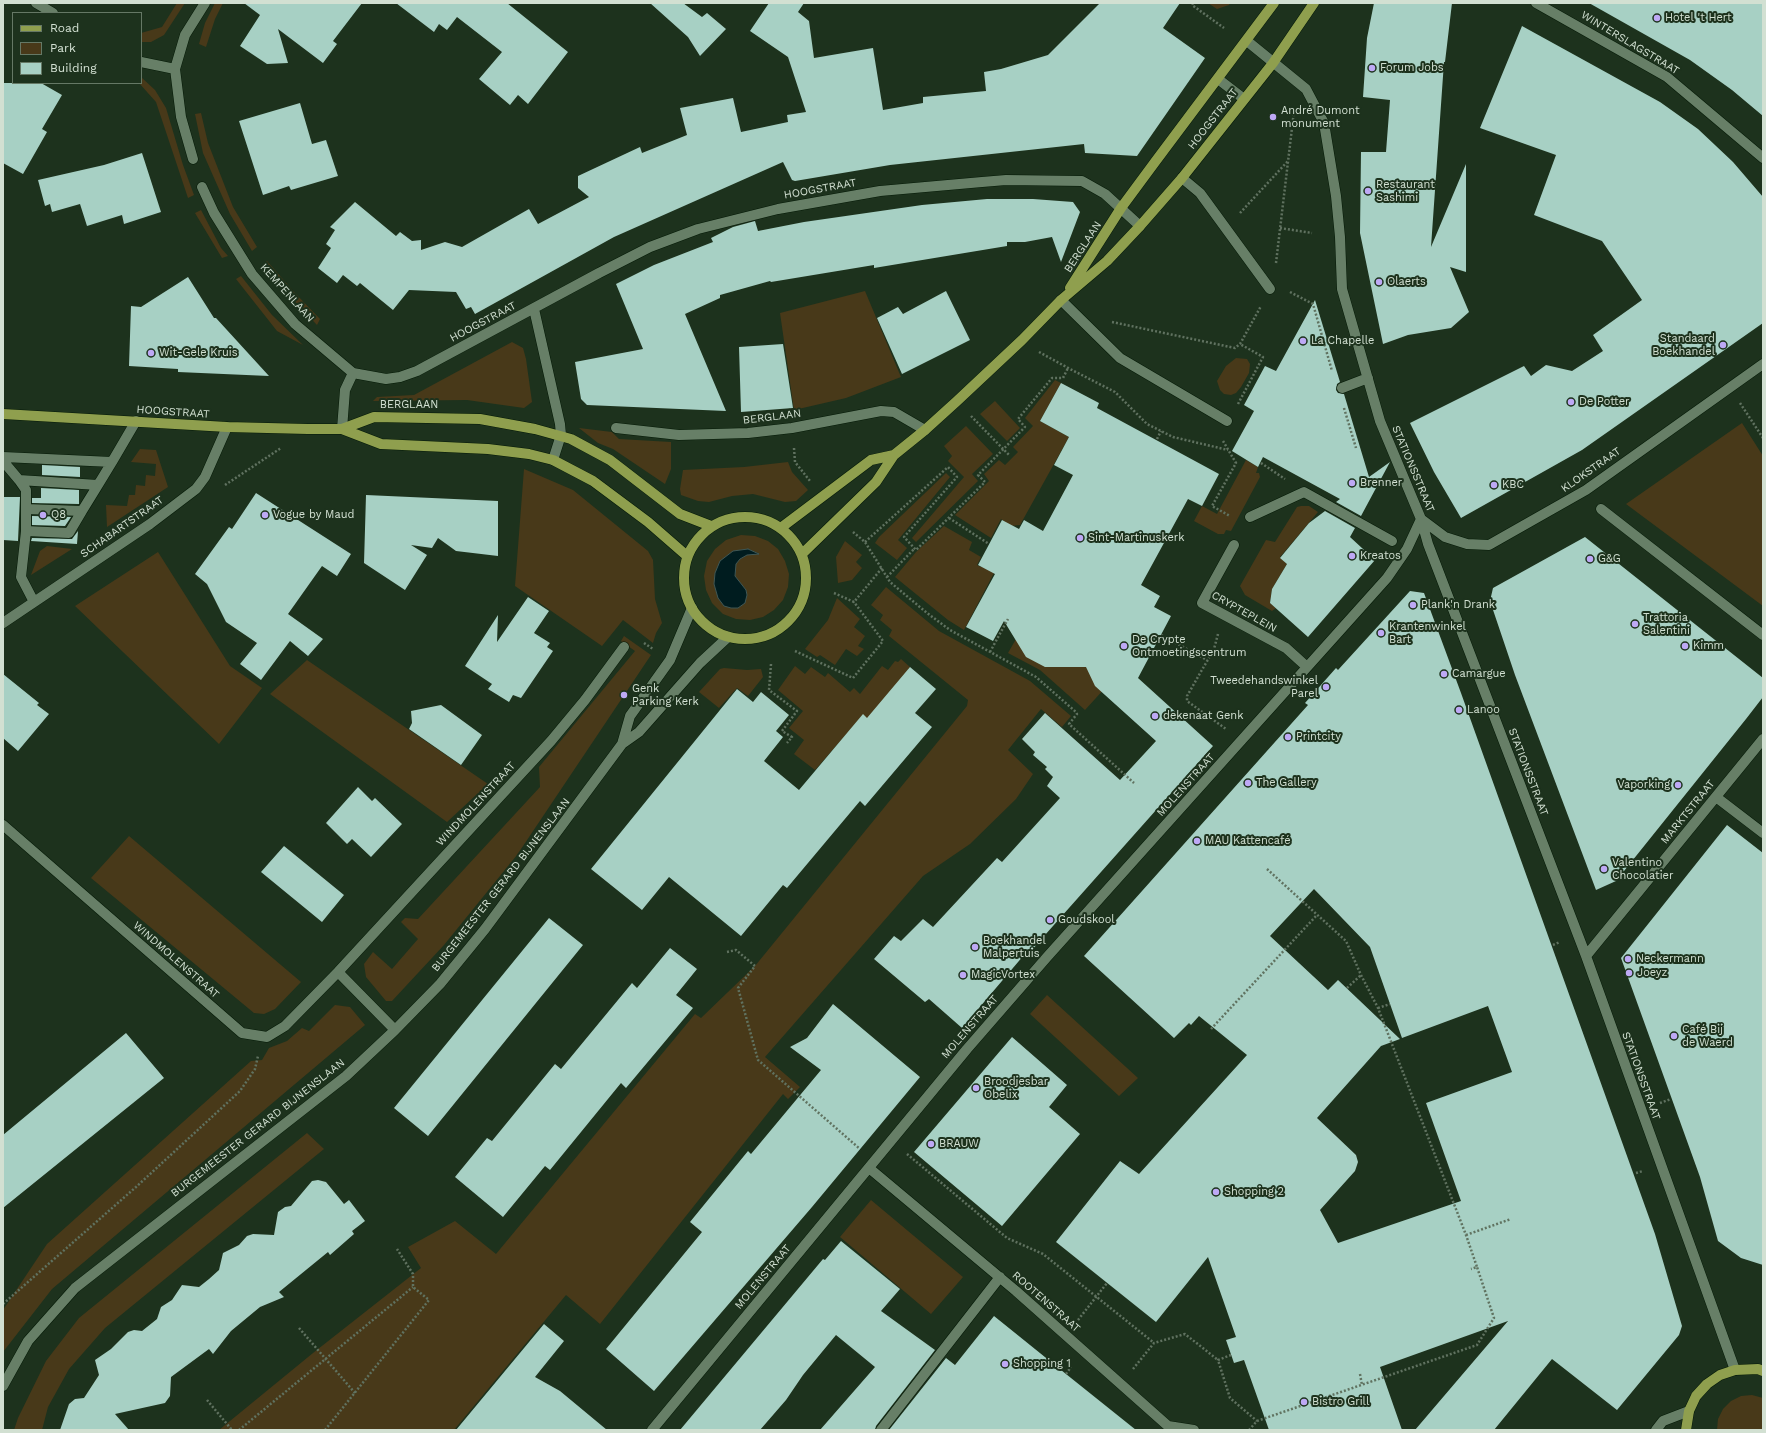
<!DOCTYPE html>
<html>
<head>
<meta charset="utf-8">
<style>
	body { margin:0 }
	#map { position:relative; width:1766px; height:1433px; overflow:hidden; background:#1d321d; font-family:"Work Sans",sans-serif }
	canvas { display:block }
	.frame { position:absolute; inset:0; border:4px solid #d2e0d2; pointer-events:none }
	.legend { position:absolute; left:12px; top:12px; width:130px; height:72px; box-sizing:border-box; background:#1d321d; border:1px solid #657865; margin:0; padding:5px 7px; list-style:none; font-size:12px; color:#d2e0d2 }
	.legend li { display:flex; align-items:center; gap:8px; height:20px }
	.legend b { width:20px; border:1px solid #657865 }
</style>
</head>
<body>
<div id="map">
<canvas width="1766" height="1433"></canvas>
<div class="frame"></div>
<ul class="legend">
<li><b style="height:5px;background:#8f9f4e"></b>Road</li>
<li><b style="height:11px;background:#483919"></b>Park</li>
<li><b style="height:11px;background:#a7d0c4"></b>Building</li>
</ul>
</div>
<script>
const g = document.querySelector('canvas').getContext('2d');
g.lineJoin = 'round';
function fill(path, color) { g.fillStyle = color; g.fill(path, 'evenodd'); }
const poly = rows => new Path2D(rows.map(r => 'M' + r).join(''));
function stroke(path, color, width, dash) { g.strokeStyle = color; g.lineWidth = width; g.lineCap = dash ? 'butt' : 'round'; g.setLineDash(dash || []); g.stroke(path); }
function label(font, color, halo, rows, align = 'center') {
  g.font = font + ' "Work Sans",sans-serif'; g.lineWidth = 4; g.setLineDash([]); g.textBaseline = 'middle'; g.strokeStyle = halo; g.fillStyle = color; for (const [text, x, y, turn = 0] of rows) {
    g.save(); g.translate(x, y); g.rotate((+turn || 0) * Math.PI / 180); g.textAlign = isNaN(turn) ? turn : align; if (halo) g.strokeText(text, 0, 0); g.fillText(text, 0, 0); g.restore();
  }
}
fill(poly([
	[177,3,185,3,164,35,151,42,141,42,141,33,162,27],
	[215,3,223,3,215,19,206,47,199,44,205,23],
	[1208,3,1230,3,1229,5,1217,9],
	[141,77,155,90,166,108,183,165,194,195,188,198,156,102,139,83,141,83],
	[201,113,208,143,233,207,257,247,252,251,230,214,203,153,195,114],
	[201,210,221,248,228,256,222,258,195,213],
	[267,261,294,292,320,319,317,325,272,277,263,264],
	[241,276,272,315,303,345,277,331,236,279],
	[865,291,901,377,846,398,794,410,780,313],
	[512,342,523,348,526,359,532,402,524,408,467,400,373,401,377,397,414,395],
	[1236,358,1247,359,1250,364,1249,373,1241,387,1236,393,1231,395,1224,394,1220,390,1217,381,1226,366],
	[1055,380,1061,383,1040,421,1069,437,1020,525,1010,526,1001,519,991,538,955,515,989,481,984,474,999,460,1005,465,1018,452,1013,447,1033,426,1025,418],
	[995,401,1020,428,1007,441,980,414],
	[1742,423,1763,456,1763,606,1626,504],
	[966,426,993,454,972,474,978,481,916,542,912,538,964,477,948,461,952,456,944,446],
	[579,428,612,432,619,439,671,442,671,469,665,484,613,449,598,443],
	[140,449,156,450,168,487,107,527,106,505,127,506,129,495,135,495,136,485,145,486,146,475,155,476,156,464,131,462],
	[1246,460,1258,467,1256,473,1259,473,1260,477,1231,531,1226,530,1224,534,1218,534,1194,521,1202,506,1217,514],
	[788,462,792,472,808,490,796,501,785,502,753,494,732,496,709,502,698,501,681,495,680,489,683,470,744,467],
	[524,469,573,490,648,551,653,560,655,599,662,623,656,633,653,643,623,620,602,646,515,586],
	[946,473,950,477,898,540,907,548,897,560,875,543,879,537],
	[1301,506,1309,506,1318,512,1280,557,1287,564,1272,589,1270,603,1276,608,1272,611,1245,595,1240,586,1266,540,1275,542,1297,507],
	[944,526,972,542,969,550,981,557,977,565,981,567,982,564,995,571,964,630,948,620,895,577,916,552],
	[741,535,755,536,768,541,778,549,785,561,789,574,788,587,783,600,774,610,763,617,750,620,736,619,723,614,712,603,706,590,704,576,707,561,715,549,726,540],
	[748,549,758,553,747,555,740,559,736,564,735,576,746,590,747,595,744,603,738,608,720,561],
	[845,541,862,555,856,562,862,568,852,580,838,583,836,557],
	[47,546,72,549,31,575,40,551],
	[158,552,230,666,262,688,219,744,75,606],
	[886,587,939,631,1030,681,1071,716,1062,727,1041,709,1008,750,1033,774,1016,799,970,844,923,876,765,1057,800,1087,788,1099,783,1094,600,1324,566,1295,454,1430,219,1430,313,1353,421,1268,408,1247,455,1221,496,1254,695,1014,701,1018,755,966,967,706,968,700,889,636,892,630,880,620,883,615,871,605],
	[837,598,860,619,854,627,865,636,858,646,864,649,857,656,846,649,835,665,820,655,817,657,805,649,828,620],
	[624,636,651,655,517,855,444,945,392,1001,386,1001,366,977,364,964,373,952,392,969,418,939,401,922,405,918,418,919,540,787,539,767,635,651,621,641],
	[1016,639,1085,655,1106,687,1085,710,1040,670,1008,653],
	[901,659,910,667,871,722,863,715,815,770,794,754,804,740,789,728,803,711,778,690,795,666,805,674,811,667,825,677,828,673,850,692,854,688,860,694,882,666,888,670,895,661,898,662],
	[307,660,488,784,447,822,270,694],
	[724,668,747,670,761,669,763,677,748,696,737,688,719,708,699,692,720,669],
	[129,836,301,982,275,1009,264,1014,254,1013,91,878],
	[1047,995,1138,1078,1119,1096,1030,1014],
	[335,1005,350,1007,365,1025,52,1289,3,1352,3,1310,47,1244,251,1061,262,1060,269,1048,287,1041,302,1028,309,1031],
	[307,1133,324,1149,105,1328,69,1369,48,1407,42,1430,14,1430,18,1418,46,1361,79,1318],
	[871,1200,963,1277,931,1314,840,1237],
	[1752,1395,1763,1398,1763,1430,1717,1430,1718,1419,1723,1409,1731,1401,1741,1396]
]), '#483919');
const water = poly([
	[748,549,759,554,747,555,740,559,736,564,735,576,746,590,747,595,745,603,738,608,731,608,724,606,718,598,714,584,715,573,720,561,733,551,748,549]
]);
fill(water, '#001c1f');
stroke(water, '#3f5755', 1);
fill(poly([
	[244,3,362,3,333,41,337,44,323,63,278,29,288,63,267,64,240,46,260,15],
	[396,3,507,3,568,52,528,104,518,95,510,105,479,79,502,52,457,17,447,30,439,24,434,32],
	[650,3,683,3,702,17,707,13,726,29,700,56,688,37],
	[769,3,804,3,798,12,809,21,814,58,873,48,883,110,923,103,923,97,986,91,984,72,1001,69,1048,55,1100,3,1180,3,1163,28,1205,58,1137,156,1085,153,1084,144,890,165,795,181,792,180,783,162,614,237,475,314,471,307,466,309,456,292,409,290,393,310,360,283,357,286,343,275,337,283,318,268,331,248,326,244,335,230,330,227,355,202,396,236,400,232,412,241,421,240,421,250,445,242,462,247,529,209,538,224,589,197,578,188,578,176,640,147,642,153,687,135,680,108,733,98,741,132,788,122,787,115,806,112,788,57,750,31],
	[1374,3,1452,3,1445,62,1444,62,1431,247,1466,164,1466,272,1450,267,1469,312,1451,328,1408,335,1383,344,1360,233,1361,152,1386,152,1390,100,1363,97,1367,38],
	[1589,3,1763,3,1763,116,1732,90,1690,60],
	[1522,26,1660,102,1698,129,1733,162,1763,197,1763,323,1582,450,1461,518,1434,472,1410,423,1524,366,1531,376,1546,365,1572,371,1603,351,1593,335,1642,300,1602,241,1534,215,1556,155,1480,128],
	[3,83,41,83,62,95,42,129,47,132,23,174,3,163],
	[300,103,312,144,326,140,338,176,291,190,289,186,263,195,239,121],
	[142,153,161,212,124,224,122,215,87,226,80,204,52,212,50,204,45,206,38,180,104,165],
	[987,199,1033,199,1073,202,1080,212,1061,262,1052,237,1025,242,1007,242,1007,246,874,268,874,265,771,282,770,281,720,295,720,298,685,314,726,411,587,405,581,399,575,362,643,349,616,284,654,265,713,242,711,238,733,227,755,221,758,231,804,222,922,205],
	[188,277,214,318,216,318,269,376,178,372,178,369,129,366,131,306,141,307],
	[946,291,970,340,902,374,877,318,898,307,903,314],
	[1315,300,1340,382,1337,384,1336,390,1338,393,1344,394,1369,477,1390,462,1361,516,1336,502,1340,499,1263,457,1258,467,1232,451,1254,411,1244,405,1265,366,1276,371],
	[783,344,793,408,741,412,739,347],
	[1061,383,1099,403,1097,408,1219,474,1202,506,1188,499,1141,585,1160,596,1154,607,1171,616,1138,678,1213,746,1045,935,1026,957,1024,955,962,1028,929,999,925,1002,874,959,894,936,901,941,923,919,933,927,997,858,1002,862,1060,798,1047,786,1053,777,1045,769,1047,767,1033,755,1035,752,1022,739,1045,713,1120,780,1156,741,1095,686,1086,667,1045,667,1026,657,1004,621,993,641,966,627,995,574,978,565,1002,520,1019,529,1024,520,1043,531,1073,475,1054,465,1069,437,1040,421],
	[42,465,80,467,80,477,42,475],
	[41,488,79,490,79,504,32,503,32,498,41,498],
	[256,493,351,554,337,576,322,566,288,614,323,639,308,656,290,641,261,680,240,664,257,643,226,622,207,584,195,574,229,527,232,529],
	[366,495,498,501,498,556,456,551,438,538,432,548,411,545,427,555,405,590,364,563],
	[3,497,20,497,18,541,3,540],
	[1325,511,1355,528,1350,537,1375,560,1308,637,1270,603,1272,589,1287,564,1280,558,1309,523],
	[32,516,71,517,65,526,32,525],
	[78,531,77,544,31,541,32,538,72,539],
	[1585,537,1763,678,1763,697,1746,719,1616,881,1596,890,1515,675,1490,601,1493,588],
	[1410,591,1424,593,1461,693,1655,1234,1682,1326,1679,1335,1617,1410,1552,1359,1494,1430,1415,1430,1508,1321,1380,1367,1402,1430,1269,1430,1244,1360,1234,1363,1226,1340,1236,1337,1208,1257,1156,1322,1056,1242,1120,1161,1139,1174,1247,1055,1199,1016,1191,1025,1189,1023,1174,1038,1084,956,1308,705,1305,703,1336,668,1338,670],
	[1314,889,1370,947,1402,1038,1488,1006,1512,1072,1426,1103,1461,1201,1338,1243,1320,1210,1355,1171,1358,1162,1356,1155,1317,1118,1381,1046,1400,1039,1338,980,1328,990,1270,936],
	[528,597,549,611,534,633,550,643,547,647,553,651,521,698,513,695,509,702,488,689,492,684,465,666,498,615,497,642],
	[910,667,936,689,915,713,932,727,865,806,860,801,787,888,783,885,741,936,669,877,642,910,591,869,737,689,753,702,761,692,789,715,776,731,783,737,764,761,799,790,863,714,867,718],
	[3,674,39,703,37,705,49,714,18,751,3,738],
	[441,705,482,735,461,765,409,729,412,723,411,711],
	[358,787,372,801,375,798,402,824,371,857,352,839,347,844,326,823],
	[1727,825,1763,853,1763,1265,1741,1258,1718,1241,1700,1177,1621,958],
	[284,846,344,895,322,922,261,872],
	[549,918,583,945,428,1136,394,1108],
	[670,948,697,969,676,995,693,1008,626,1088,621,1083,550,1170,545,1166,503,1217,455,1177,487,1138,492,1141,555,1064,561,1069,632,983,637,988],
	[833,1004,920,1077,812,1207,654,1391,606,1349,702,1232,690,1222,748,1151,751,1154,821,1070,790,1047,807,1038],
	[126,1033,164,1078,3,1208,3,1135],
	[1012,1037,1067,1085,1049,1107,1080,1134,1002,1226,914,1152],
	[318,1180,326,1182,344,1204,349,1200,365,1221,352,1231,354,1234,330,1255,328,1252,279,1292,284,1297,260,1307,231,1331,213,1354,209,1349,171,1377,170,1396,165,1403,115,1414,129,1430,60,1430,69,1404,75,1399,84,1398,99,1375,95,1360,111,1349,128,1332,134,1330,142,1331,157,1319,161,1307,172,1300,182,1285,199,1287,209,1279,219,1270,223,1253,239,1245,247,1236,253,1234,274,1235,278,1212,285,1207,291,1206,312,1181],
	[841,1241,900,1289,881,1311,935,1350,876,1426,875,1430,820,1430,875,1367,836,1335,803,1375,786,1400,760,1430,680,1430,823,1259,825,1260],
	[994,1316,1066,1374,1136,1430,889,1430,946,1358,955,1365],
	[544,1324,564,1341,535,1377,560,1391,607,1430,456,1430]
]), '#a7d0c4');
const minor = poly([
	[36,3,53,13],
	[1536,3,1667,77,1763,158],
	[1247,41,1306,89,1324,123,1336,196,1340,237,1342,289,1380,421,1421,519,1428,544,1586,956,1735,1370],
	[141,62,175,69],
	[1218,79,1244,99],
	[193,159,181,117,175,69,185,35,205,3],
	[1182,178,1200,193,1270,289],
	[202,187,214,213,252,274,295,324,353,373,345,390,342,429],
	[1061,300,1120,358,1227,421],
	[534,309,560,424,561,435,553,460],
	[353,373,386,379,400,377,417,371,599,273,650,247,698,229,778,209,880,191,982,182,1006,180,1082,181,1105,194,1140,226],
	[1342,388,1368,378],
	[616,428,679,435,748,433,792,428,881,411,894,412,925,430],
	[3,457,112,462,136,421],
	[3,461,19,480,98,485,112,462],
	[19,480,26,490,26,509,82,511,98,485],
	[26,509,26,531,69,533,82,511],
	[1601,509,1763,635],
	[1250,517,1304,492,1392,541],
	[1421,519,1445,537,1467,544,1489,545,1586,490,1763,364],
	[26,531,21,577,34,602],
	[1234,545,1202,603,1286,648,1307,667],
	[3,623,150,524,196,489,205,477,227,427],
	[622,744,630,716,670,660,692,608],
	[1716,797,1763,833],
	[3,825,242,1033,267,1037,285,1026,338,972,551,741,585,700,624,647],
	[1586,956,1763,739],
	[338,972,395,1030],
	[869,1168,1016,1291,1168,1426,1194,1430],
	[3,1386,28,1341,75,1288,346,1076,395,1030,440,984,485,929,622,744,639,732,700,663,728,637],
	[652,1430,967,1049,1047,957,1387,578,1407,549,1421,519],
	[881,1430,1000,1277],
	[1656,1430,1663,1421,1689,1411]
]);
const major = poly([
	[1070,288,1121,208,1155,162,1274,3],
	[3,414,227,427,308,429,342,429,374,417,480,419,535,429,571,439,610,460,680,514,711,526],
	[342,429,381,444,488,449,529,454,553,460,593,481,648,522,687,556],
	'684 578a61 61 0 1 1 122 0a61 61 0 1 1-122 0Z',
	[782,527,871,460,894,455],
	[802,554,876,482,894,455,925,430,957,401,1022,340,1061,300,1107,261,1140,226,1182,178,1273,63,1314,3],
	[1686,1430,1689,1411,1696,1396,1707,1384,1720,1375,1735,1370,1758,1369,1763,1371]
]);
stroke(minor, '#051a07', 11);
stroke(major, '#051a07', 11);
stroke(poly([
	[1193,3,1192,5,1224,28],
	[1240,213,1288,161],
	[1280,228,1312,233],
	[1276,263,1294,111],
	[1290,292,1313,304,1332,371],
	[1112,322,1235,348,1240,344,1261,306],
	[1039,352,1070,369,1115,392,1147,424,1173,437,1228,450],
	[1740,403,1763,438],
	[1238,404,1263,357,1240,344],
	[1344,408,1356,448],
	[971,416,1009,455],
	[1157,439,1161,431],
	[1223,441,1236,463,1212,506,1230,516],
	[794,448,795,462,810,481],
	[1261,463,1285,479],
	[225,485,281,448],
	[949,518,989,544],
	[853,532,865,542,890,582,927,613,950,630,1036,677,1076,712,1077,714,1069,724,1134,783],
	[865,542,948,467,957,477,904,537,916,550,985,482,978,475,1025,427,1018,419,1052,378,1063,378,1068,368],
	[887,577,914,549],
	[834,593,854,602,882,568],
	[1218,634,1214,649,1187,696,1187,701,1226,729],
	[1161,635,1207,660],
	[644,643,653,649],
	[795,651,853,678,883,641,854,602],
	[990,652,1008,619],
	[771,664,769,690,797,711,782,731,792,737,787,743],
	[1267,869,1346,941,1361,975,1378,1008,1466,1235,1477,1267],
	[1553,945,1560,942],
	[727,952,736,950,755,966,738,988,758,1060,860,1149],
	[1347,988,1361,975],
	[1378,1008,1390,1004],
	[1211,1029,1317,915],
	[1660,1103,1671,1099],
	[907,1154,1007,1238,1043,1254,1154,1343],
	[1636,1173,1643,1171],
	[1466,1235,1511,1219],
	[3,1304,136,1187,240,1091,255,1069,258,1056],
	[1078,1320,1107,1283],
	[299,1328,355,1393],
	[1231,1355,1218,1360,1230,1398,1257,1421],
	[1133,1369,1154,1343,1185,1334,1218,1360],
	[1066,1374,1071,1367],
	[1360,1374,1362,1385],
	[207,1400,232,1430],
	[239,1430,413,1287],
	[325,1430,429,1300,413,1287,413,1274,397,1249],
	[1249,1430,1257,1421,1477,1345,1494,1318,1477,1267,1471,1269]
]), '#607260', 2.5, [2, 2]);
stroke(minor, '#677f67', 10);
stroke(major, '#8f9f4e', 10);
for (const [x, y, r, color] of [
	[1657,18,4,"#bea9f5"],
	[1372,68,4,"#bea9f5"],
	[1273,117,4,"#bea9f5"],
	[1368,191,4,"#bea9f5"],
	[1379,282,4,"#bea9f5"],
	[1303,341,4,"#bea9f5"],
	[1723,345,4,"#bea9f5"],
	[151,353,4,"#bea9f5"],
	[1571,402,4,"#bea9f5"],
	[1352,483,4,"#bea9f5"],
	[1494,485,4,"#bea9f5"],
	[43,515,4,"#bea9f5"],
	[265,515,4,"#bea9f5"],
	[1080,538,4,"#bea9f5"],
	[1352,556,4,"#bea9f5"],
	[1590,559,4,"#bea9f5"],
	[1413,605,4,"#bea9f5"],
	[1635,624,4,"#bea9f5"],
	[1381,633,4,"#bea9f5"],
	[1124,646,4,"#bea9f5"],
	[1685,646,4,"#bea9f5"],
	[1444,674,4,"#bea9f5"],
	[1326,687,4,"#bea9f5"],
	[624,695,4,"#bea9f5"],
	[1459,710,4,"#bea9f5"],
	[1155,716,4,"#bea9f5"],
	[1288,737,4,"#bea9f5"],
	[1248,783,4,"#bea9f5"],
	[1678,785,4,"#bea9f5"],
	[1197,841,4,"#bea9f5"],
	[1604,869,4,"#bea9f5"],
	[1050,920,4,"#bea9f5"],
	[975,947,4,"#bea9f5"],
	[1628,959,4,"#bea9f5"],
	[1629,973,4,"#bea9f5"],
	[963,975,4,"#bea9f5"],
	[1674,1036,4,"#bea9f5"],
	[976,1088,4,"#bea9f5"],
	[931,1144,4,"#bea9f5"],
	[1216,1192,4,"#bea9f5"],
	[1005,1364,4,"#bea9f5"],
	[1304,1402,4,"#bea9f5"]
]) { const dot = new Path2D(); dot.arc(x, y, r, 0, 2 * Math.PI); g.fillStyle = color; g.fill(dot); stroke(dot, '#1d321d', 1.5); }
label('11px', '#d2e0d2', '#1d321d', [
	["Hotel 't Hert",1665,18],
	["Forum Jobs",1380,68],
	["André Dumont",1281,111],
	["monument",1281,124],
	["Restaurant",1376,185],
	["Sashimi",1376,198],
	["Olaerts",1387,282],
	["Standaard",1715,339,"right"],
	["Boekhandel",1715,352,"right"],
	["La Chapelle",1311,341],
	["Wit-Gele Kruis",159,353],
	["De Potter",1579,402],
	["Brenner",1360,483],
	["KBC",1502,485],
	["Q8",51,515],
	["Vogue by Maud",273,515],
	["Sint-Martinuskerk",1088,538],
	["Kreatos",1360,556],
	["G&G",1598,559],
	["Plank'n Drank",1421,605],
	["Trattoria",1643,618],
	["Salentini",1643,631],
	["Krantenwinkel",1389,627],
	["Bart",1389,640],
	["De Crypte",1132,640],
	["Ontmoetingscentrum",1132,653],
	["Kimm",1693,646],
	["Camargue",1452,674],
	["Tweedehandswinkel",1318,681,"right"],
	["Parel",1318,694,"right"],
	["Genk",632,689],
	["Parking Kerk",632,702],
	["Lanoo",1467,710],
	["dekenaat Genk",1163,716],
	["Printcity",1296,737],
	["The Gallery",1256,783],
	["Vaporking",1670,785,"right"],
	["MAU Kattencafé",1205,841],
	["Valentino",1612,863],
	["Chocolatier",1612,876],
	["Goudskool",1058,920],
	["Boekhandel",983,941],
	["Malpertuis",983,954],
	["Neckermann",1636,959],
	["Joeyz",1637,973],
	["MagicVortex",971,975],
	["Café Bij",1682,1030],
	["de Waerd",1682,1043],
	["Broodjesbar",984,1082],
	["Obelix",984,1095],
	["BRAUW",939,1144],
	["Shopping 2",1224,1192],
	["Shopping 1",1013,1364],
	["Bistro Grill",1312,1402]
], 'left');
label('11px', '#d2e0d2', '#1d321d', [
	["WINTERSLAGSTRAAT",1630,43,31],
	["HOOGSTRAAT",1213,119,-52],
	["HOOGSTRAAT",820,189,-10],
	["BERGLAAN",1083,247,-57],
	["KEMPENLAAN",287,293,48],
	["HOOGSTRAAT",483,322,-28],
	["BERGLAAN",409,405],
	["HOOGSTRAAT",173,412,4],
	["BERGLAAN",772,417,-7],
	["STATIONSSTRAAT",1413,469,67],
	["KLOKSTRAAT",1591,470,-35],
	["SCHABARTSTRAAT",122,527,-35],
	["CRYPTEPLEIN",1244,612,29],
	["STATIONSSTRAAT",1528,772,69],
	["MOLENSTRAAT",1186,785,-48],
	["WINDMOLENSTRAAT",476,804,-47],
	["MARKTSTRAAT",1688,812,-51],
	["BURGEMEESTER GERARD BIJNENSLAAN",501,885,-52],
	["WINDMOLENSTRAAT",176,960,41],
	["MOLENSTRAAT",970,1027,-49],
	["STATIONSSTRAAT",1641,1076,70],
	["BURGEMEESTER GERARD BIJNENSLAAN",258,1128,-38],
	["MOLENSTRAAT",763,1277,-50],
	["ROOTENSTRAAT",1046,1302,41]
]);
</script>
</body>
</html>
